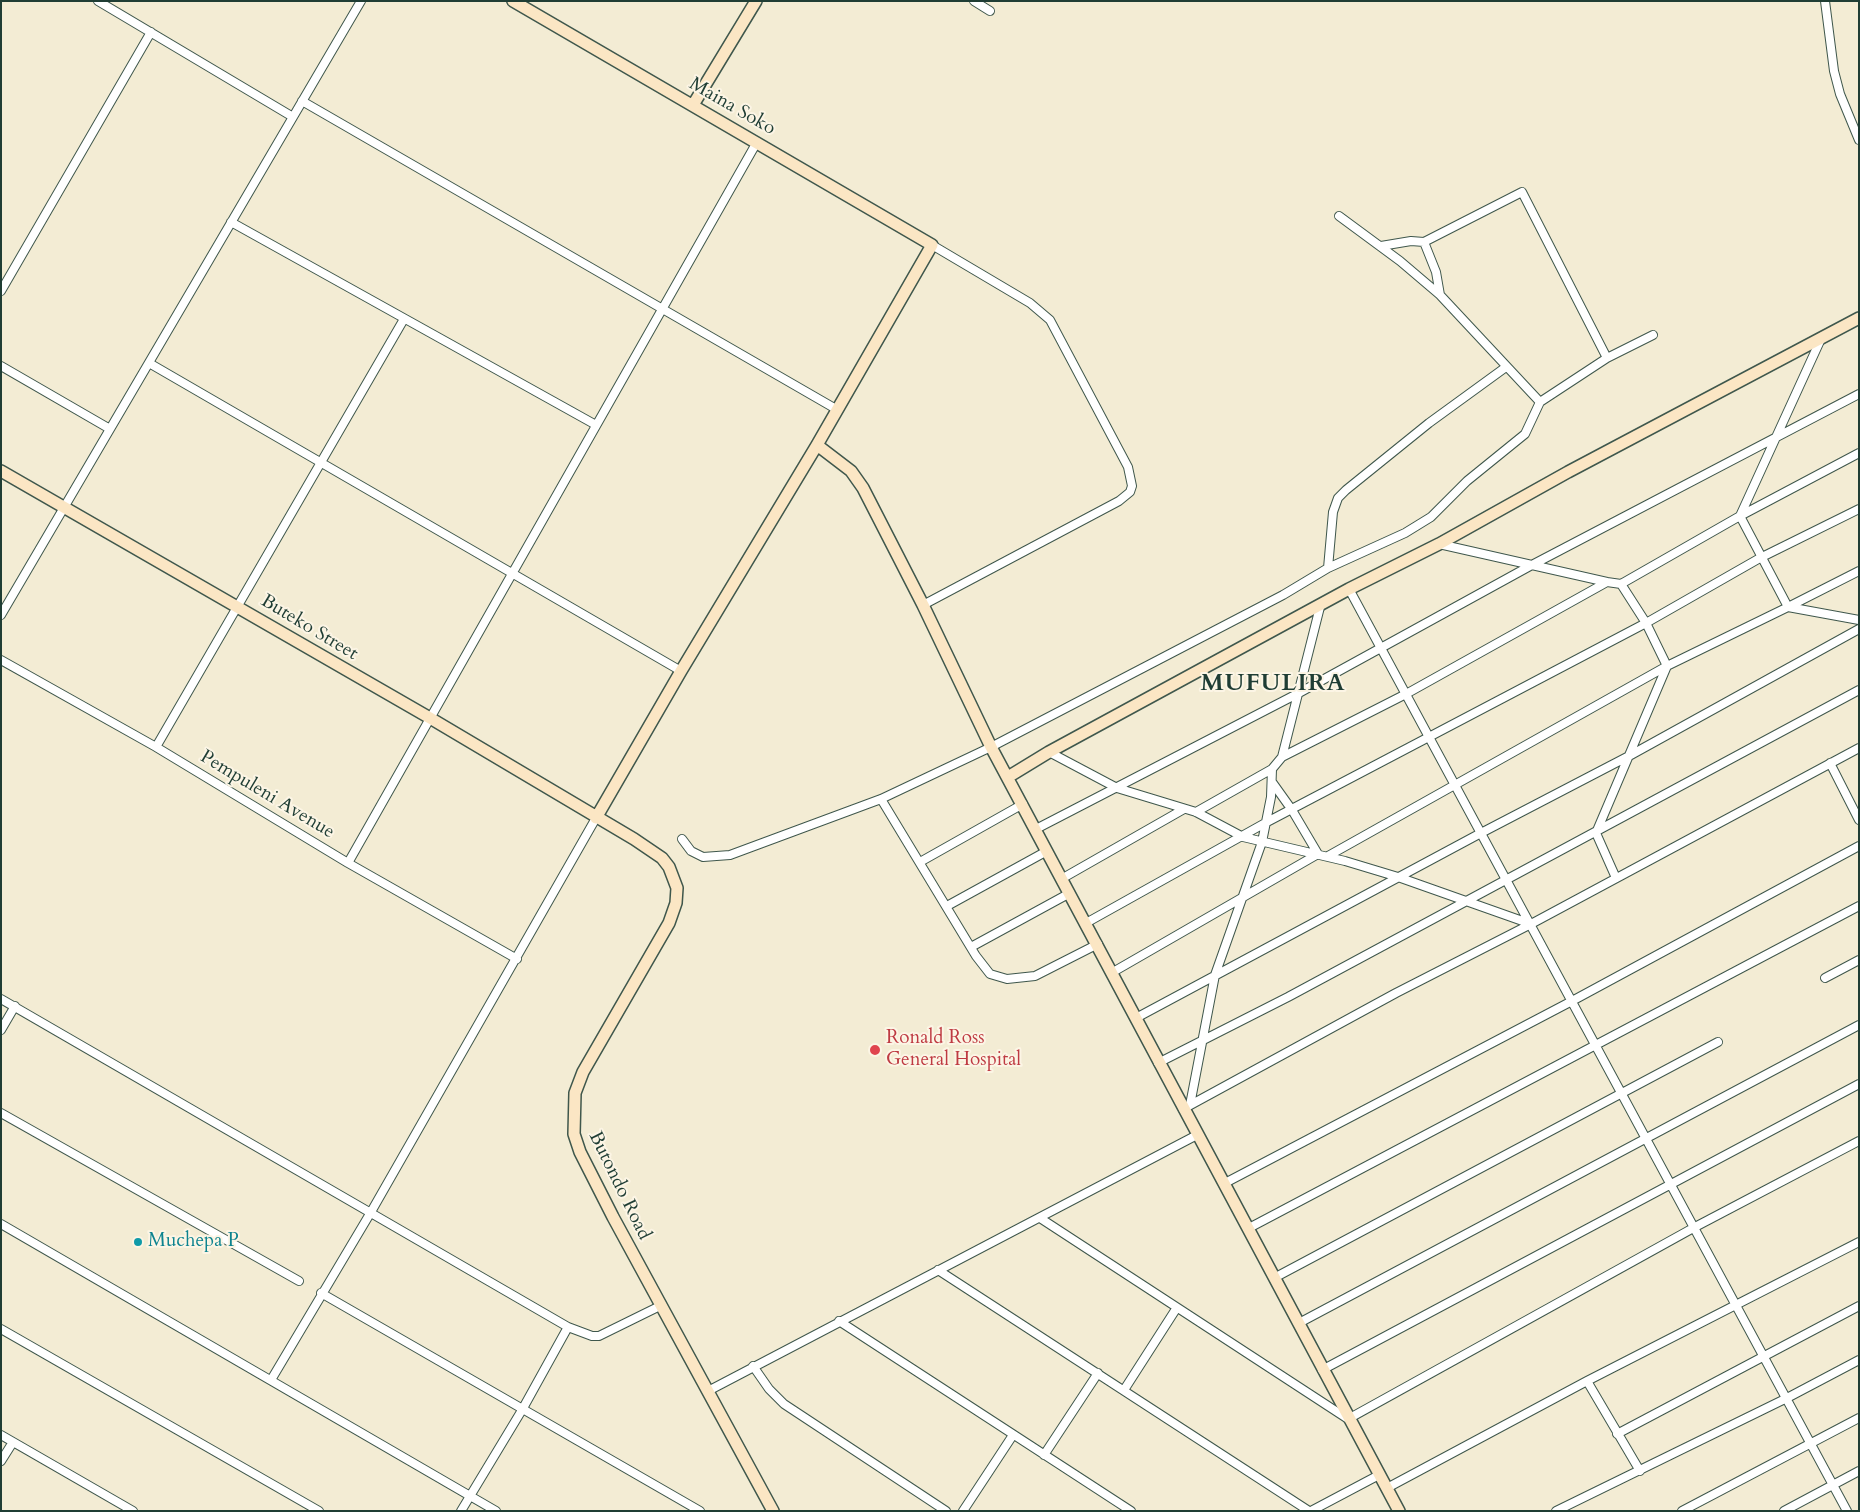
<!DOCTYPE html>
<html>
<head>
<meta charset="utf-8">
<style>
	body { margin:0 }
	#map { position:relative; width:1860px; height:1512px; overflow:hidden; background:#f3ecd4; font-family:Cardo,serif }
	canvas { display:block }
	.frame { position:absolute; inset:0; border:2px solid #1f3d34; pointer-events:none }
</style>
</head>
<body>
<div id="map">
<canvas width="1860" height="1512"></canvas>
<div class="frame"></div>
</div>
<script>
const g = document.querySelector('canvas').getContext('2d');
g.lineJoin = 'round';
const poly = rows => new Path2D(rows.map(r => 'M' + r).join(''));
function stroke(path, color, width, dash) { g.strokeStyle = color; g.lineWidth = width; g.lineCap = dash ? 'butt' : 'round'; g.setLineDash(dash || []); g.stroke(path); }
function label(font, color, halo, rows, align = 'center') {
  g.font = font + ' Cardo,serif'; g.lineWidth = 4; g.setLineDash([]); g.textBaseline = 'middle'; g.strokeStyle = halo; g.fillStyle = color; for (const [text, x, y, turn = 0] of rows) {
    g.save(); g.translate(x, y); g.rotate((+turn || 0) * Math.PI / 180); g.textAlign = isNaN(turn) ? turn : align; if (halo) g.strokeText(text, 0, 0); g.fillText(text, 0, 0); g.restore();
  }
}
const street = poly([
	[98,1,293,117],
	[974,1,990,11],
	[1825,1,1834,71,1840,94,1859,140],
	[302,101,836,409],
	[1339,216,1400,261,1440,295],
	[231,222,596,425],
	[1381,246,1411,241,1424,242,1522,192,1607,358],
	[1,291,151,32],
	[1820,341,1740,516,1859,453],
	[149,363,681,671],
	[1,366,110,429],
	[1540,402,1607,358,1653,335],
	[1439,544,1607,582],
	[1328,568,1405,533,1431,517,1467,481,1525,434,1540,402,1440,295,1436,272,1424,242],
	[1859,571,1788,607,1859,620],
	[1349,589,1847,1511],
	[923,605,1119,501,1130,492,1132,486,1128,467,1050,320,1030,303,932,245],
	[1,615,361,1],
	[1,660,156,747,348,863,517,959],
	[156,747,404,319],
	[1049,752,1117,788,1196,812,1243,837,1345,861,1398,877,1531,924],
	[1282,757,1406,694,1607,582,1621,584],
	[1830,763,1859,820],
	[1272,782,1292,810,1318,854],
	[881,799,976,956,990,974,1007,979,1035,976,1098,944],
	[1196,812,1272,769],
	[1036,829,1297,694,1530,566,1859,394],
	[682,839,691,851,703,857,730,855,881,799,991,747,1283,595,1328,568,1333,512,1338,498,1346,490,1429,423,1506,367],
	[1328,856,1667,666,1788,607,1740,516,1621,584,1646,623,1667,666,1596,833,1616,878],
	[920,862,1023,804],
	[348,863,757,142],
	[1063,878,1184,809],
	[947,906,1047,851],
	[1086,923,1267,822,1646,623,1760,558,1859,509],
	[971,947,1070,893],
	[1113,972,1318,854],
	[1825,978,1859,960],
	[1,999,568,1327,592,1336,599,1336,662,1305],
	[1136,1018,1481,833,1629,756,1859,629],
	[1,1030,15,1006],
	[1158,1063,1288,997,1859,690],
	[1190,1105,1215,975,1262,842,1271,797,1272,769,1282,757,1320,607],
	[1183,1109,1396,993,1531,924,1859,748],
	[1,1113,299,1281],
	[1225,1183,1572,1001,1859,846],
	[1040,1218,1348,1419,1695,1227,1859,1141],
	[1,1224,496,1511],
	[1249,1228,1859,906],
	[938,1270,1309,1511],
	[1274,1278,1718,1042],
	[321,1293,700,1511],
	[839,1321,1131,1511],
	[1299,1323,1859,1025],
	[1,1329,319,1511],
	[753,1366,769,1389,784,1404,946,1511],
	[1322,1370,1859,1084],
	[271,1380,371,1212,596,818],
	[1587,1381,1640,1471],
	[1124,1390,1176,1309],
	[708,1391,1197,1135],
	[1617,1434,1859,1306],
	[1,1435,133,1511],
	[1044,1455,1098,1373],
	[1,1461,13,1442],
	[1387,1488,1587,1381,1859,1242],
	[461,1511,522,1410,568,1327],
	[963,1511,1013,1435],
	[1311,1511,1379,1475],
	[1556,1511,1787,1398,1859,1360],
	[1682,1511,1859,1418],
	[1784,1511,1859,1471]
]);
const secondary = poly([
	[513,1,932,245,817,445,681,671,596,818],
	[693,105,756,1],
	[817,445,851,471,863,488,923,605,991,747,1399,1511],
	[1,471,430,718,634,839,662,858,669,867,677,888,676,903,669,923,583,1072,575,1093,574,1134,580,1152,613,1217,773,1511],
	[1008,777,1049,752,1349,589,1439,544,1568,472,1859,318]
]);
stroke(street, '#3f574c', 10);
stroke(secondary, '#3f574c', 14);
stroke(street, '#fff', 8);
stroke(secondary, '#fbe6c4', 11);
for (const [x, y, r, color] of [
	[875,1050,6,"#e0444e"],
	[138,1242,5,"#0f9aa8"]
]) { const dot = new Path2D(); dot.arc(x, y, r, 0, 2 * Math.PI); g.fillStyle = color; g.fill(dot); stroke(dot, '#fcf5e5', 2); }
label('19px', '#1f3d34', '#fcf5e5', [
	["Maina Soko",732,107,30],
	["Buteko Street",309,628,31],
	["Pempuleni Avenue",267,795,31],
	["Butondo Road",619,1186,64]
]);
label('19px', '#be3a42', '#fcf5e5', [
	["Ronald Ross",886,1039],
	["General Hospital",886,1061]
], 'left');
label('19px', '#0d838f', '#fcf5e5', [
	["Muchepa P",148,1242]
], 'left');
g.letterSpacing = '1px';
label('bold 24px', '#1f3d34', '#fcf5e5', [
	["MUFULIRA",1273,684]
]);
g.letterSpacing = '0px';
</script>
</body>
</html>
